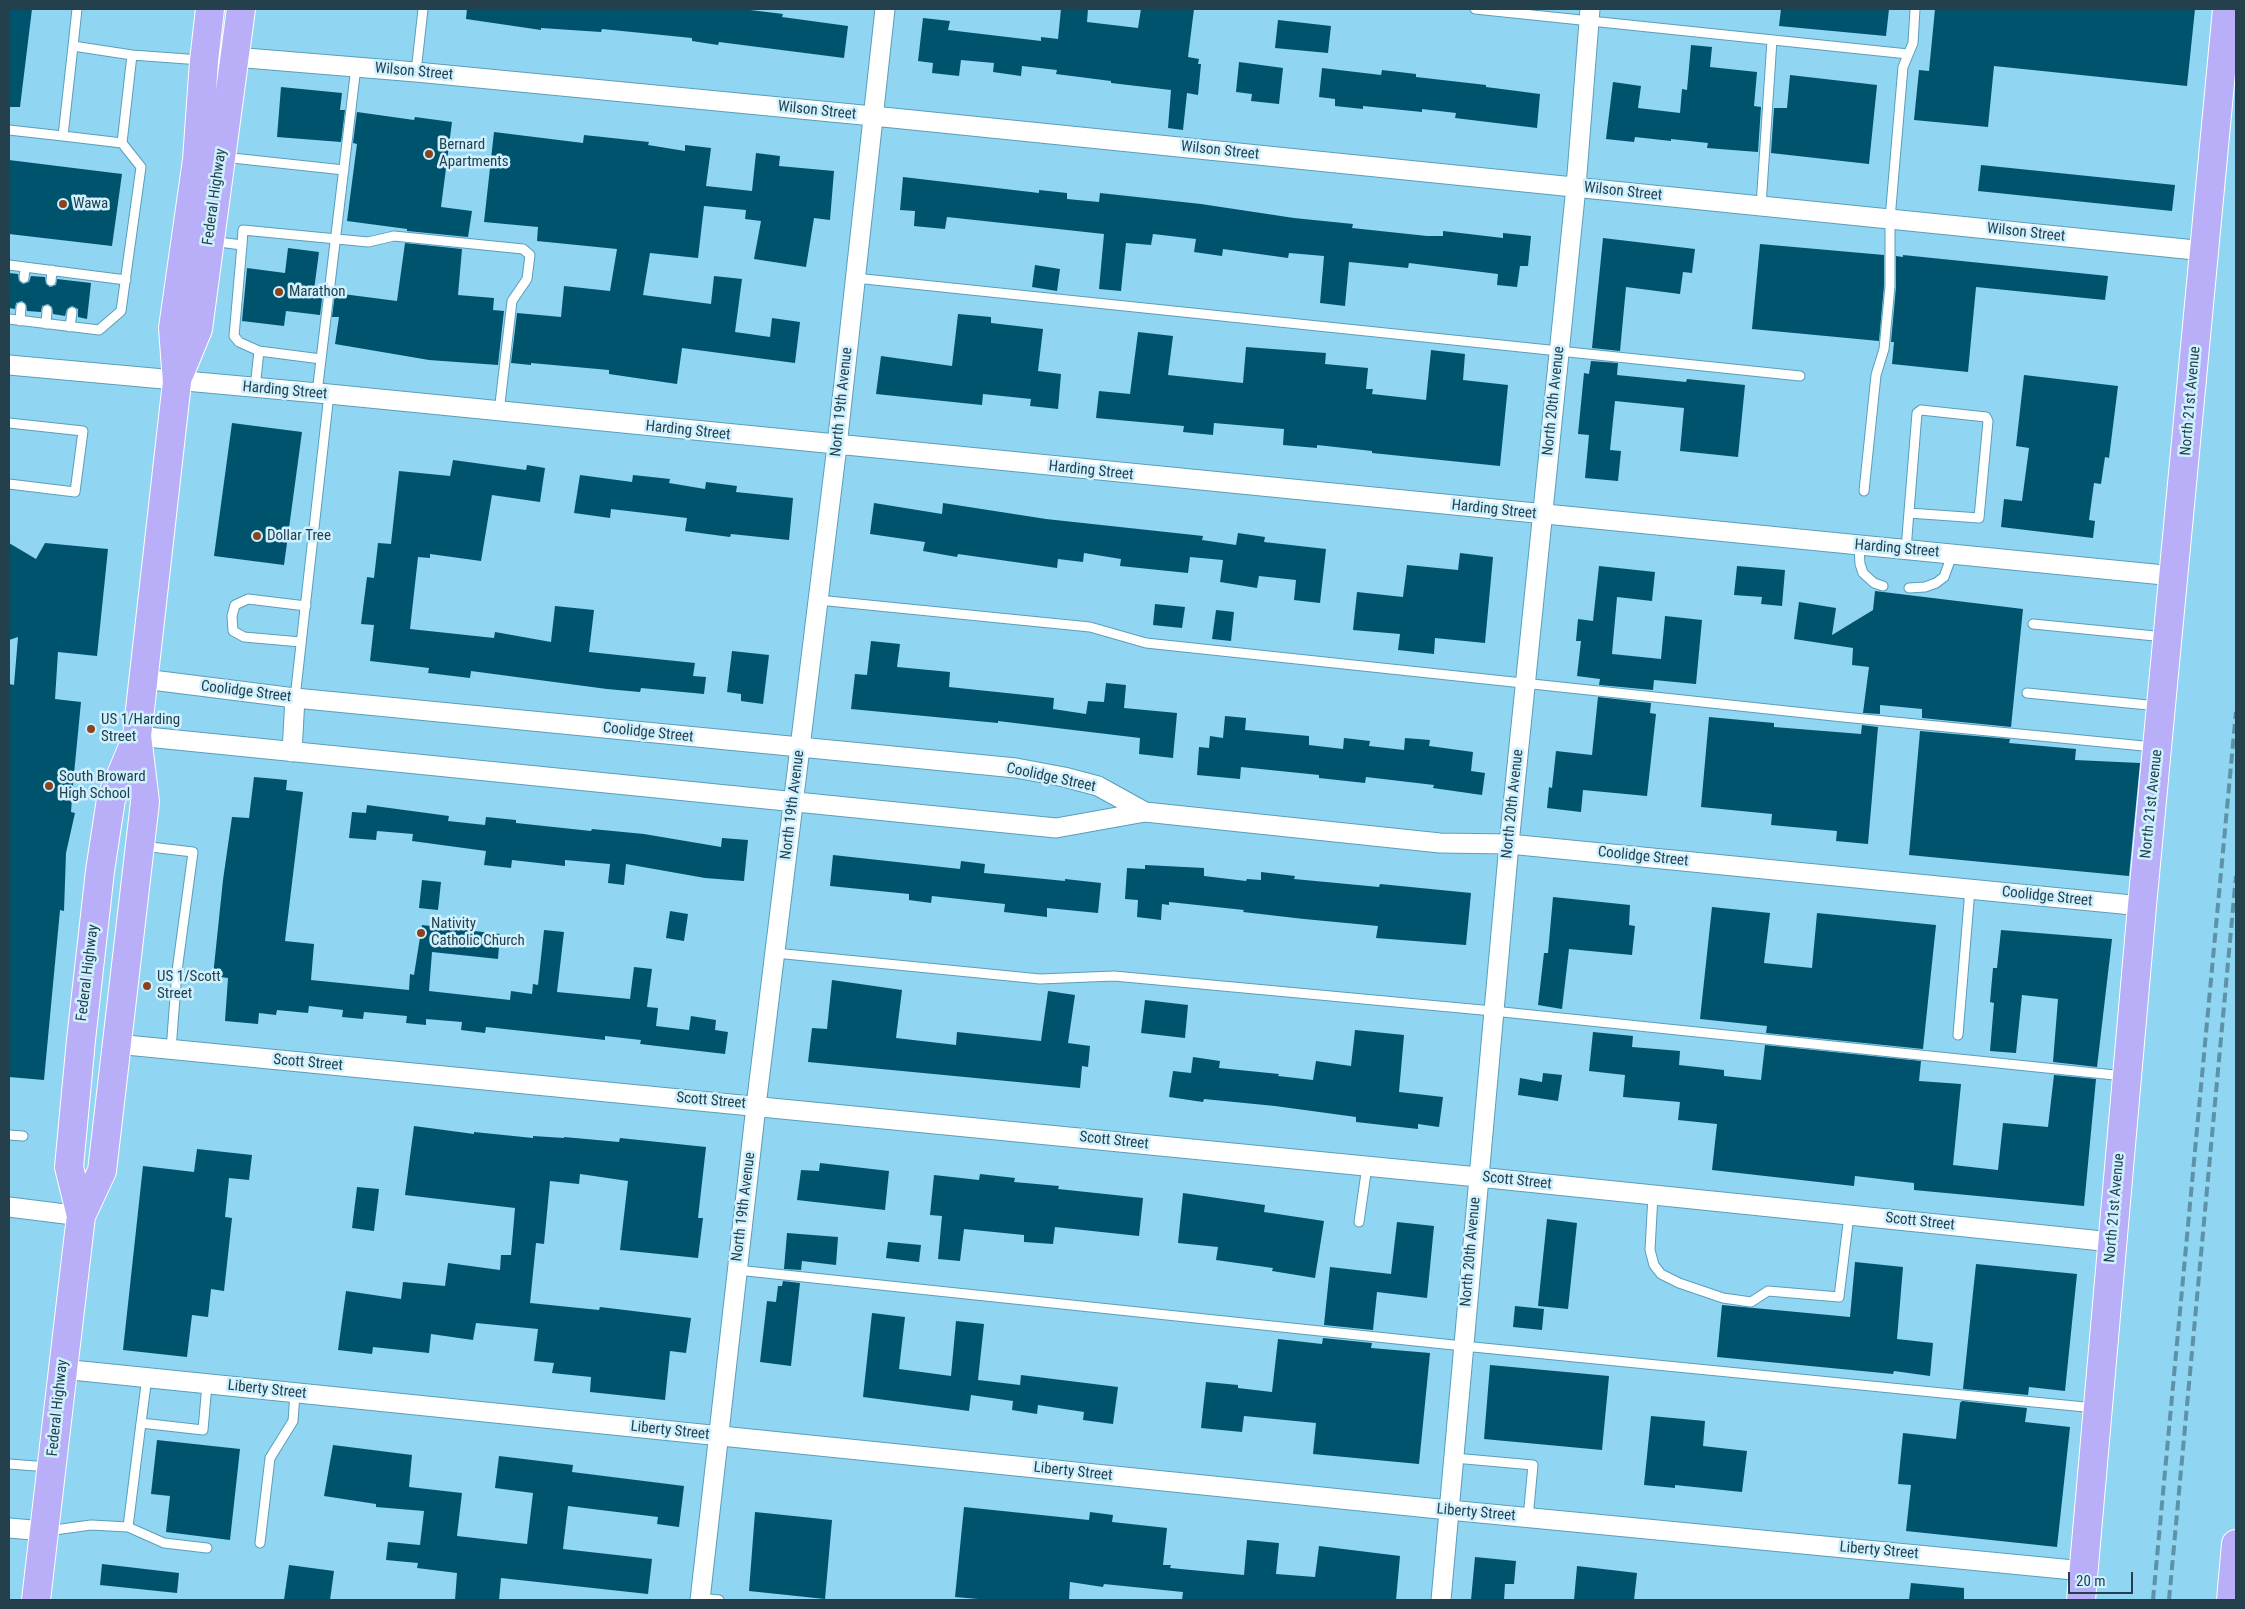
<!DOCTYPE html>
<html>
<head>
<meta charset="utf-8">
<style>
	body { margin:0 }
	#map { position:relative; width:2245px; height:1609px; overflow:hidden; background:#90d5f2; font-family:"Roboto Condensed",sans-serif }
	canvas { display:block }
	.frame { position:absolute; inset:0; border:10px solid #24404c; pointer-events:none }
	.scale { position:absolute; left:2068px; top:1572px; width:65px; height:22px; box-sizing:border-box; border:2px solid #24404c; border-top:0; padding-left:6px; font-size:15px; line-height:18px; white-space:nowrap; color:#24404c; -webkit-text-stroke:4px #cff0ff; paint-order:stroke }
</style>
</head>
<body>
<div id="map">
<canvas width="2245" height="1609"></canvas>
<div class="frame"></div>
<div class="scale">20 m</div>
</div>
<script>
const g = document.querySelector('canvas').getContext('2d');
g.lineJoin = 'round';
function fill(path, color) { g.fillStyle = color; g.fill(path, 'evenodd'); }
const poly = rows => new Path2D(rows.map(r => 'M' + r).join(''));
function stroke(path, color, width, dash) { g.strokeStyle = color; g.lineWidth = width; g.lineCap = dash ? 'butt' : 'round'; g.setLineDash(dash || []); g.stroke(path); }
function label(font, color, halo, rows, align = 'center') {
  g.font = font + ' "Roboto Condensed",sans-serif'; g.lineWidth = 5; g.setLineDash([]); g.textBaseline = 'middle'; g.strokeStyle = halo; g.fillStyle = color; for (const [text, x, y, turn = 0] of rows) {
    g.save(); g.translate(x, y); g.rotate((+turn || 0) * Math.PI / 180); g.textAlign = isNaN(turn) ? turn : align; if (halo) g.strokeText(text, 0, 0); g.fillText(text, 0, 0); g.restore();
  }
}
fill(poly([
	[9,9,32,9,20,107,9,107],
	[467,9,742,9,783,14,782,17,848,26,844,58,719,42,718,45,692,41,692,38,602,29,601,32,541,28,541,30,466,19],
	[1061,9,1088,9,1087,22,1138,28,1141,9,1194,9,1188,57,1199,59,1198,64,1201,64,1198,95,1187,93,1183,130,1168,128,1171,90,1111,83,1111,81,1056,74,1057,70,1022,66,1021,76,993,72,994,63,961,60,959,76,932,73,933,63,918,61,923,18,950,21,948,30,1041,41,1041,37,1058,39],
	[1781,9,1889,9,1886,36,1779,26],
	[1935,9,2195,9,2187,86,1994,66,1988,127,1914,120,1919,70,1929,71],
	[1278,20,1331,26,1328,53,1275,48],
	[1691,45,1712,47,1710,67,1757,72,1754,106,1761,107,1758,152,1707,148,1708,143,1671,139,1671,141,1635,137,1634,142,1606,139,1613,82,1641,86,1638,108,1680,113,1682,89,1687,90],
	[1239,62,1283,68,1279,104,1251,101,1252,94,1236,92],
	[1322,68,1381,75,1382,70,1416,74,1416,77,1486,85,1486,87,1540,94,1537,128,1455,118,1456,113,1422,109,1422,112,1363,106,1363,109,1335,106,1335,99,1319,97],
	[1790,75,1877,85,1869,164,1771,153,1774,108,1787,108],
	[281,87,342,93,340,110,345,110,341,142,277,137],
	[357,112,414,120,415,117,452,122,441,207,472,211,468,237,407,231,407,229,347,221,357,144,353,143],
	[494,132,583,143,584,135,649,142,648,145,685,151,685,145,711,148,706,186,752,191,756,153,780,156,779,166,834,171,830,220,814,218,806,267,754,259,761,221,745,219,746,210,704,206,698,258,650,253,643,295,711,304,714,276,742,279,735,332,770,337,772,318,800,322,795,363,682,348,677,384,609,374,609,370,531,363,531,365,511,363,517,313,561,317,564,286,610,291,617,249,537,241,538,227,484,222],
	[9,160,122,174,112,246,9,234],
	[1981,165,2175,185,2172,211,1978,191],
	[903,177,1039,193,1039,190,1067,193,1067,199,1099,202,1100,193,1201,204,1294,218,1353,224,1352,228,1427,236,1443,236,1443,231,1503,238,1503,233,1531,236,1528,266,1520,266,1517,287,1497,285,1498,274,1409,263,1408,268,1349,262,1345,306,1320,303,1324,256,1289,253,1288,258,1223,249,1222,256,1194,252,1196,239,1153,234,1151,245,1126,243,1121,291,1099,289,1104,234,947,217,945,229,914,226,915,211,900,210],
	[1603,238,1695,249,1692,273,1683,272,1680,294,1626,287,1620,351,1592,348],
	[405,243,462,249,458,295,494,298,493,310,504,311,498,365,429,360,335,344,339,317,332,317,335,293,397,301],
	[1760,244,1884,255,1884,286,1879,341,1752,329],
	[288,248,319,252,314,290,323,291,320,315,286,311,284,326,242,321,247,268,285,273],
	[1903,255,2108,276,2105,300,1976,287,1968,372,1892,364,1894,342,1891,342,1896,287,1896,256,1903,257],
	[1035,265,1060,269,1057,291,1032,287],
	[9,273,18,274,19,281,23,284,29,282,31,276,45,277,46,284,50,287,56,285,57,279,91,283,87,319,78,317,78,309,72,306,67,309,65,316,53,314,52,307,48,304,42,306,41,312,27,311,26,304,22,301,16,303,15,309,9,308],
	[958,314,991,317,991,323,1043,329,1038,371,1061,374,1058,409,1030,406,1031,399,983,394,982,405,876,394,881,356,952,366],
	[1138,332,1173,336,1168,375,1243,383,1246,347,1326,353,1325,364,1368,368,1366,389,1373,389,1372,394,1426,400,1431,350,1465,354,1463,380,1508,385,1500,466,1372,453,1372,451,1317,445,1317,448,1283,445,1284,429,1214,423,1213,435,1183,432,1184,426,1096,418,1099,391,1130,394],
	[1591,361,1618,363,1617,375,1686,382,1687,379,1745,385,1738,457,1680,451,1684,408,1615,401,1610,450,1621,451,1618,481,1585,478,1589,435,1578,434,1584,373,1589,374],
	[2024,375,2118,386,2109,458,2105,457,2101,484,2094,483,2089,520,2095,521,2093,538,2001,527,2004,499,2022,501,2029,448,2016,446],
	[232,423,302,432,284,565,214,556],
	[453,460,526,470,527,465,545,468,540,502,492,495,481,561,430,554,430,558,418,557,410,629,494,638,495,632,551,642,555,606,594,610,589,652,695,663,693,676,706,677,704,694,641,688,640,692,607,689,471,671,470,678,428,673,429,668,370,661,374,625,361,624,367,577,374,578,378,543,391,544,399,471,450,476],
	[580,475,632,482,633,475,670,479,669,483,705,489,706,482,737,486,736,492,793,498,789,540,731,534,730,537,685,531,687,518,611,509,610,518,574,513],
	[874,503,942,514,943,503,1046,519,1203,536,1202,540,1236,545,1238,533,1265,537,1264,542,1326,549,1320,603,1294,600,1296,580,1259,576,1257,588,1220,582,1223,560,1190,557,1188,573,1120,566,1121,559,1084,553,1083,562,1058,559,1057,568,958,554,957,557,923,551,925,542,870,534],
	[9,543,36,559,45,543,108,549,97,656,58,652,55,699,81,702,73,784,71,812,75,813,66,853,64,911,60,910,44,1080,9,1077,9,684,14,685,18,637,9,640],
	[1460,553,1493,557,1485,643,1435,638,1434,654,1398,650,1400,634,1353,630,1357,592,1403,597,1407,565,1458,570],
	[1599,566,1655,572,1652,601,1617,597,1612,654,1661,659,1665,616,1702,620,1696,684,1654,680,1653,690,1599,685,1600,679,1577,676,1581,641,1576,641,1578,619,1593,621],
	[1737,566,1785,570,1782,606,1761,604,1762,597,1734,595],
	[1875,591,2023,609,2011,727,1922,718,1922,709,1880,705,1880,714,1863,713,1869,667,1852,665,1853,648,1794,639,1799,602,1836,608,1832,635,1873,610],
	[1155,604,1185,607,1182,628,1153,625],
	[1216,610,1234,612,1231,641,1212,639],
	[871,641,900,644,897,667,950,672,949,687,1054,698,1053,709,1086,714,1088,701,1104,702,1106,683,1126,685,1124,708,1177,713,1173,758,1139,754,1140,738,998,721,998,723,851,709,855,674,867,675],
	[732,651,769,655,763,704,741,701,741,694,727,692],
	[1598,697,1651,703,1650,713,1656,714,1647,796,1583,790,1581,812,1547,808,1549,787,1552,788,1556,751,1592,755],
	[1225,716,1246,718,1245,730,1309,736,1309,745,1343,749,1344,738,1370,741,1369,746,1404,750,1405,738,1430,740,1429,746,1473,752,1471,771,1485,773,1482,795,1433,788,1434,785,1366,777,1365,783,1319,778,1319,775,1241,767,1240,779,1197,775,1199,747,1209,748,1210,736,1223,738],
	[1709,717,1774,723,1774,727,1861,734,1862,725,1878,727,1868,844,1836,841,1837,831,1771,825,1772,814,1701,807],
	[1920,731,2010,739,2009,743,2076,749,2075,760,2140,763,2129,876,1909,855],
	[254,777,287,780,286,790,303,792,285,941,314,944,311,980,409,990,410,974,414,975,422,925,500,934,498,959,432,952,429,991,510,1000,511,991,532,994,533,984,538,985,544,930,564,932,557,992,630,999,634,967,652,969,647,1007,658,1008,656,1026,689,1030,691,1016,716,1020,715,1030,728,1032,725,1054,640,1044,641,1040,605,1036,605,1040,486,1027,485,1033,461,1030,462,1022,426,1019,426,1025,406,1023,407,1016,364,1012,363,1019,342,1017,343,1010,309,1006,308,1013,277,1010,276,1015,259,1013,258,1024,225,1021,228,978,213,976,223,880,232,817,249,818],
	[367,805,449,816,448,821,485,825,486,817,516,820,516,823,591,831,592,829,644,834,721,847,722,838,748,840,744,881,705,878,626,864,624,885,608,883,610,864,565,860,565,866,512,860,511,868,484,865,486,851,412,841,413,834,377,831,376,840,349,838,352,812,366,813],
	[833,855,960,869,961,861,985,864,984,873,1065,881,1065,879,1101,883,1098,913,1047,908,1047,917,1004,912,1005,904,932,896,931,903,909,900,909,894,830,886],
	[1145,865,1204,868,1204,876,1246,881,1247,879,1261,880,1261,872,1295,876,1294,879,1379,887,1380,884,1471,893,1466,945,1376,938,1378,926,1304,919,1243,912,1244,910,1169,902,1169,905,1162,904,1161,920,1137,917,1138,900,1125,899,1127,868,1145,869],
	[422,880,441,882,438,910,419,908],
	[1553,897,1630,905,1629,925,1635,926,1632,955,1569,949,1562,1009,1538,1005,1544,953,1548,953],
	[1712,907,1770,913,1764,963,1812,968,1817,913,1936,925,1923,1049,1766,1033,1767,1026,1700,1019],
	[670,911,688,914,684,941,666,938],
	[2001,930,2112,939,2097,1067,2053,1062,2058,999,2022,995,2016,1053,1990,1051,1994,1003,1990,1002,1993,968,1997,968],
	[832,980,902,990,896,1038,956,1045,957,1032,1041,1041,1048,991,1075,995,1068,1043,1090,1046,1088,1067,1082,1066,1080,1088,808,1062,812,1028,827,1029],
	[1145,1000,1188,1005,1185,1038,1141,1033],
	[1355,1030,1404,1035,1399,1092,1443,1097,1439,1127,1418,1124,1418,1129,1356,1122,1356,1117,1275,1106,1204,1099,1203,1102,1169,1097,1173,1071,1191,1073,1193,1057,1220,1061,1219,1068,1279,1074,1278,1076,1313,1080,1316,1061,1351,1066],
	[1593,1032,1633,1036,1632,1047,1680,1051,1679,1065,1724,1070,1724,1076,1761,1080,1765,1045,1921,1061,1919,1081,1961,1084,1953,1165,1998,1170,2003,1123,2048,1127,2054,1075,2096,1079,2084,1206,1914,1190,1914,1183,1855,1176,1854,1186,1712,1170,1717,1124,1678,1120,1680,1102,1623,1097,1625,1075,1589,1071],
	[1543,1073,1562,1075,1558,1101,1518,1095,1520,1078,1542,1082],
	[414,1126,474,1134,474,1132,533,1138,533,1136,564,1138,564,1137,619,1142,620,1138,706,1147,698,1218,703,1218,698,1258,620,1250,628,1181,580,1174,579,1184,550,1181,544,1244,536,1243,530,1303,599,1310,600,1307,691,1318,686,1353,670,1351,665,1400,590,1392,591,1377,552,1373,554,1363,534,1361,538,1329,476,1323,473,1340,431,1334,429,1353,373,1347,372,1354,338,1350,346,1291,401,1299,403,1282,445,1286,448,1263,500,1270,501,1255,511,1255,515,1208,405,1195],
	[197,1149,252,1155,249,1180,229,1178,225,1217,232,1218,224,1291,211,1289,208,1317,192,1315,187,1357,123,1350,143,1166,194,1172],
	[820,1163,889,1171,885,1210,797,1200,801,1170,819,1171],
	[980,1174,1015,1178,1014,1182,1059,1186,1058,1189,1143,1198,1139,1236,1055,1227,1053,1244,1024,1242,1024,1235,964,1229,960,1261,938,1259,942,1216,930,1215,934,1175,979,1180],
	[357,1187,379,1189,374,1231,352,1228],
	[1183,1193,1265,1205,1264,1212,1324,1221,1315,1278,1272,1271,1273,1268,1216,1260,1218,1247,1178,1243],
	[1547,1219,1577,1223,1568,1309,1538,1306],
	[1397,1222,1434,1226,1427,1298,1377,1292,1373,1330,1324,1325,1330,1267,1391,1274],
	[787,1233,838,1237,836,1265,802,1261,801,1270,784,1269],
	[888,1242,921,1245,919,1262,886,1258],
	[1855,1262,1903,1267,1897,1339,1933,1343,1930,1376,1894,1371,1893,1374,1717,1357,1722,1305,1850,1317],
	[1976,1264,2077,1274,2065,1391,2029,1387,2028,1395,1963,1389],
	[783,1281,800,1283,791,1366,760,1362,767,1301,776,1302,778,1286,782,1286],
	[1515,1306,1544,1309,1542,1330,1513,1327],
	[872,1313,905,1317,899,1369,951,1376,956,1321,984,1324,978,1380,1020,1385,1021,1375,1118,1387,1113,1424,1083,1420,1084,1412,1038,1405,1037,1414,1012,1410,1013,1401,971,1395,969,1411,863,1397],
	[1323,1338,1372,1343,1371,1348,1430,1353,1419,1464,1313,1454,1316,1423,1244,1416,1242,1432,1201,1428,1206,1382,1238,1385,1238,1388,1272,1392,1278,1339,1322,1344],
	[1490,1365,1609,1376,1602,1450,1484,1439],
	[1962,1401,2027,1408,2025,1422,2070,1427,2057,1547,1906,1531,1911,1485,1898,1484,1903,1433,1956,1439,1960,1403],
	[1651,1416,1705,1421,1703,1446,1747,1451,1742,1492,1675,1485,1675,1488,1644,1485],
	[157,1440,240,1449,230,1540,166,1532,170,1496,151,1494],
	[333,1445,412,1455,409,1487,462,1493,457,1536,527,1544,533,1493,495,1488,499,1456,573,1465,572,1472,684,1486,679,1527,657,1524,658,1517,568,1506,563,1549,652,1559,648,1594,501,1578,499,1600,455,1600,457,1573,417,1568,418,1563,386,1560,388,1542,420,1545,424,1511,376,1507,376,1504,324,1496],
	[964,1507,1089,1520,1090,1512,1113,1515,1112,1522,1167,1528,1163,1565,1171,1565,1170,1568,1244,1575,1247,1540,1279,1543,1276,1574,1315,1577,1319,1546,1400,1556,1396,1600,1182,1600,1183,1592,1104,1584,1103,1587,1070,1582,1069,1600,990,1600,955,1597],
	[755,1512,832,1520,825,1599,749,1591],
	[1475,1557,1516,1561,1514,1584,1505,1584,1504,1600,1471,1600],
	[102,1564,179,1573,177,1593,100,1585],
	[289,1565,334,1571,330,1600,284,1600],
	[1577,1566,1637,1573,1634,1600,1574,1600],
	[1911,1583,1964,1588,1964,1600,1909,1600]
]), '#00536c');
const lane = poly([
	[1475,9,1908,54],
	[73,46,77,9],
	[132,55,122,143,63,136,73,46,132,55,201,60],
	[416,72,423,9],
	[9,130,63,136],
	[223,157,344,170],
	[1761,206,1772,40],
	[211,241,242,245,234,336,239,342,259,351,321,359],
	[242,245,243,230,368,242,394,236,523,249,530,255,527,279,512,301,499,412],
	[9,265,126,280],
	[24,278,25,268],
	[855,278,1800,376],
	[51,281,52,270],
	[9,319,99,330,121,311,141,167,122,143],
	[20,321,21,307],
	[46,324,47,310],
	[70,327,72,312],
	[255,388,259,351],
	[317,393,356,67],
	[9,423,83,431,75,492,9,484],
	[1864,491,1876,375,1884,349,1890,286,1890,219,1903,67,1913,43,1915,9],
	[1859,546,1860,564,1863,573,1874,583,1883,586],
	[1906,550,1908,524,1917,413,1921,410,1986,417,1988,421,1979,518,1909,513],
	[1909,588,1925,587,1936,583,1944,577,1952,555],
	[818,600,1090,627,1146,643,1843,717,2154,747],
	[2033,624,2165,637],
	[301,642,244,637,233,631,232,616,235,605,248,599,306,606],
	[2027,693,2158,706],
	[295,698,329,394],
	[142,846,193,852,177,971,171,1050],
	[775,953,1040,979,1114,976,1493,1011,2124,1076],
	[1958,1035,1970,889],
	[9,1135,23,1136],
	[1653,1195,1650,1250,1654,1265,1661,1274,1679,1283,1723,1298,1751,1302,1768,1291,1839,1297,1849,1215],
	[1359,1222,1367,1166],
	[737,1270,1463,1346,2095,1408],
	[141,1423,147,1377],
	[1454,1458,1533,1465,1528,1518],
	[9,1464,49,1467],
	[128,1527,164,1543,207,1548],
	[47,1531,91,1525,128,1527,141,1423,203,1430,207,1384],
	[260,1543,270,1458,293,1421,295,1393],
	[700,1598,719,1600]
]);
const street = poly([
	[234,57,416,72,873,116,2205,251],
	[9,365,329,394,2174,576],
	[144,679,295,698,1016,768,1064,777,1098,786,1145,812],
	[137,736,1056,828,1145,812,1440,843,1509,844,2142,906],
	[292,752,295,698],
	[116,1044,1478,1177,2112,1242],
	[9,1207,81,1216],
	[62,1369,1449,1510,2084,1571],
	[9,1528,44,1531],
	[700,1600,756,1106,837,446,885,9],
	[1441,1600,1509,844,1576,187,1590,9]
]);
const primary = poly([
	[179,375,198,329,241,9],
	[81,1216,69,1167,81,1040,100,871,111,799,137,737],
	[36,1600,81,1216,102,1171,145,802,137,736,177,382,173,328,197,160,204,61,210,9],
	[2081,1600,2142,906,2227,9],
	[2231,1600,2236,1544]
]);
stroke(lane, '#5a9eba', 11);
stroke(street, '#5a9eba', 21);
stroke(primary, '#fff', 30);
stroke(lane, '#fff', 9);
stroke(street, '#fff', 19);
stroke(primary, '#b8aff8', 28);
stroke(poly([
	[2153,1600,2236,712],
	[2169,1600,2236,876]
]), '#5f91a7', 4, [10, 5]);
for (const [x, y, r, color] of [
	[429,154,5,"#89431d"],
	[63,204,5,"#89431d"],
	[279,292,5,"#89431d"],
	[257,536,5,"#89431d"],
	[91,729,5,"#89431d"],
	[49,786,5,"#89431d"],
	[421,933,5,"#89431d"],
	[147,986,5,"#89431d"]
]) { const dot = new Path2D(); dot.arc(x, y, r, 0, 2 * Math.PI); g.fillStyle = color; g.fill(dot); stroke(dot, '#cff0ff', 2); }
label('15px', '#24404c', '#cff0ff', [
	["Wilson Street",414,72,5],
	["Wilson Street",817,111,6],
	["Wilson Street",1220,151,6],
	["Wilson Street",1623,192,6],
	["Federal Highway",215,197,-82],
	["Wilson Street",2026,233,6],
	["Harding Street",285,391,5],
	["North 20th Avenue",1554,401,-84],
	["North 21st Avenue",2191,401,-85],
	["North 19th Avenue",842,402,-84],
	["Harding Street",688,431,6],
	["Harding Street",1091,471,6],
	["Harding Street",1494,510,6],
	["Harding Street",1897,549,5],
	["Coolidge Street",246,692,7],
	["Coolidge Street",648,733,6],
	["Coolidge Street",1051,778,12],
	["North 20th Avenue",1513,804,-84],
	["North 21st Avenue",2152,804,-84],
	["North 19th Avenue",793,805,-83],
	["Coolidge Street",1643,857,6],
	["Coolidge Street",2047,897,6],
	["Federal Highway",88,973,-83],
	["Scott Street",308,1063,5],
	["Scott Street",711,1101,5],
	["Scott Street",1114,1141,6],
	["Scott Street",1517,1181,6],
	["North 19th Avenue",744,1207,-83],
	["North 21st Avenue",2115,1208,-85],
	["Scott Street",1920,1222,6],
	["North 20th Avenue",1471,1252,-85],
	["Liberty Street",267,1390,6],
	["Federal Highway",58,1408,-84],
	["Liberty Street",670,1431,6],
	["Liberty Street",1073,1472,6],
	["Liberty Street",1476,1513,5],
	["Liberty Street",1879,1551,5]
]);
label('15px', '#24404c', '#cff0ff', [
	["Bernard",439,145],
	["Apartments",439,162],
	["Wawa",73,204],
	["Marathon",289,292],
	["Dollar Tree",267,536],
	["US 1/Harding",101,720],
	["Street",101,737],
	["South Broward",59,777],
	["High School",59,794],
	["Nativity",431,924],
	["Catholic Church",431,941],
	["US 1/Scott",157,977],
	["Street",157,994]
], 'left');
</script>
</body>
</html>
